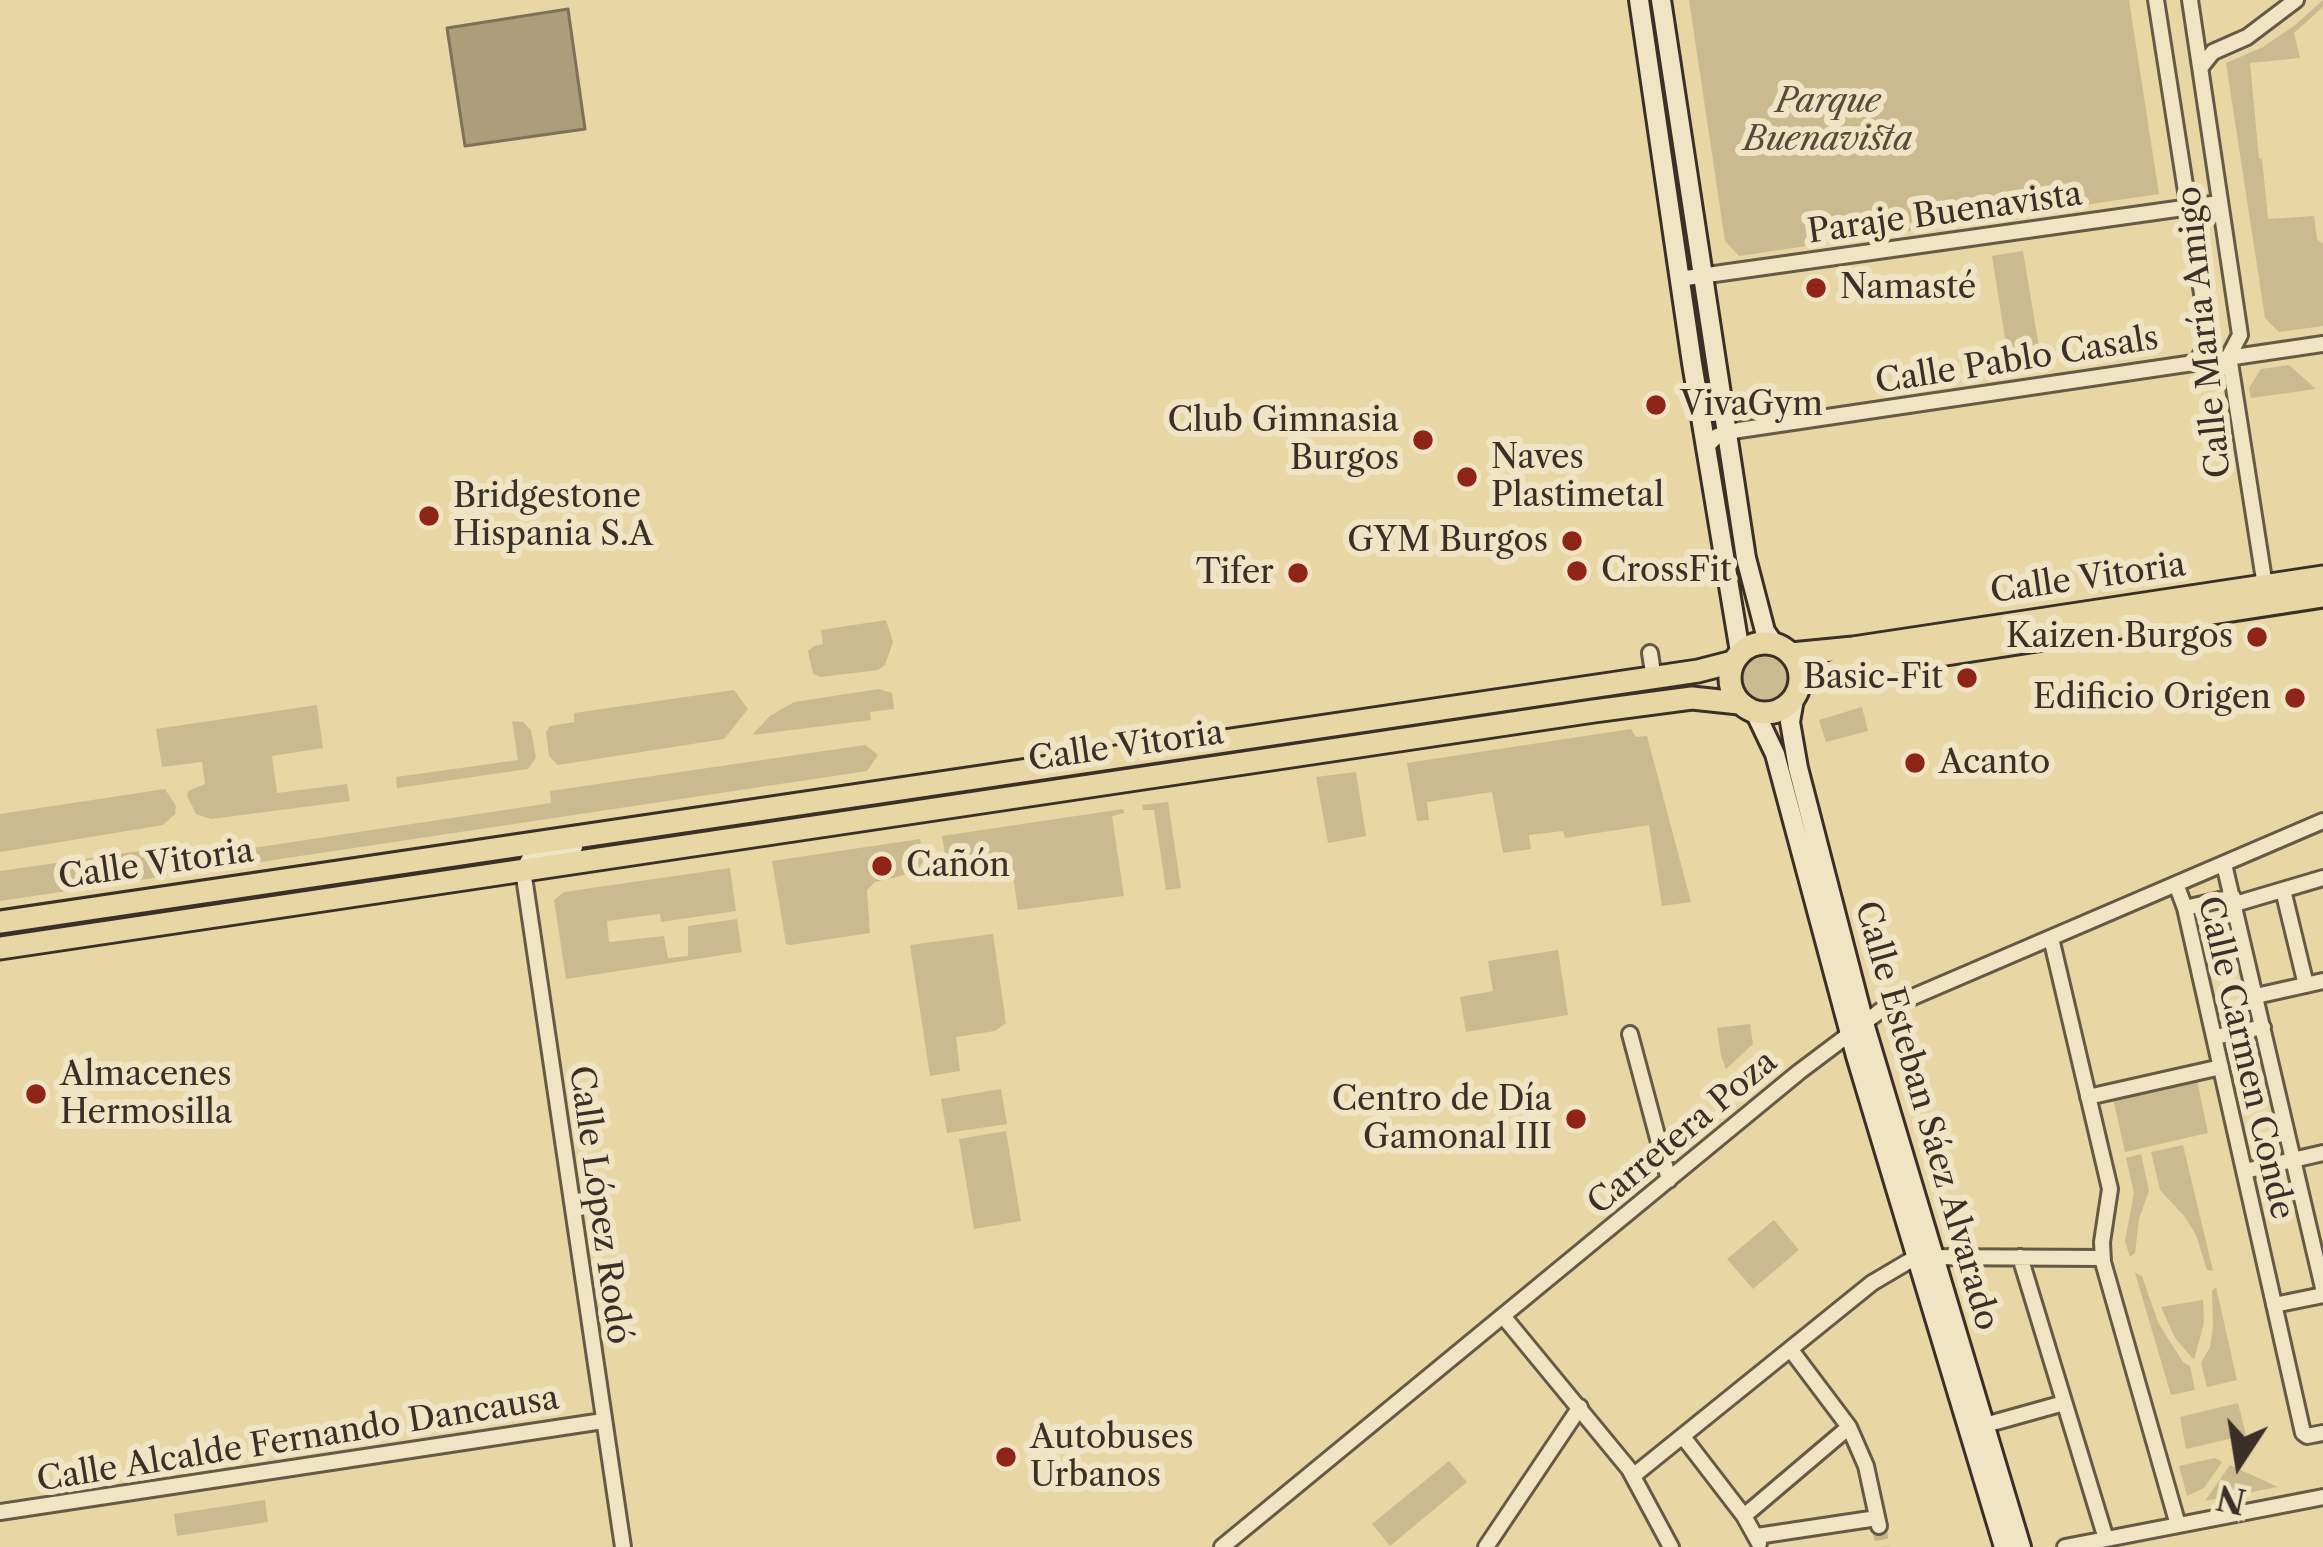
<!DOCTYPE html>
<html>
<head>
<meta charset="utf-8">
<style>
	body { margin:0 }
	#map { position:relative; width:2323px; height:1547px; overflow:hidden; background:#e8d6a4; font-family:"Libre Caslon Text",serif }
	canvas { display:block }
	.north { position:absolute; left:2179px; top:1403px; width:120px; height:120px; -webkit-text-stroke:9px #f0e4c4; paint-order:stroke; rotate:192deg; font-size:33px; font-weight:700; line-height:48px; text-align:center; color:#3b2f27 }
	.north::after { content:''; display:block; margin:auto; width:42px; height:54px; background:#3b2f27; clip-path:polygon(50% 0,100% 100%,50% 72%,0 100%) }
</style>
</head>
<body>
<div id="map">
<canvas width="2323" height="1547"></canvas>
<div class="north">N</div>
</div>
<script>
const g = document.querySelector('canvas').getContext('2d');
g.lineJoin = 'round';
function fill(path, color) { g.fillStyle = color; g.fill(path, 'evenodd'); }
const poly = rows => new Path2D(rows.map(r => 'M' + r).join(''));
function stroke(path, color, width, dash) { g.strokeStyle = color; g.lineWidth = width; g.lineCap = dash ? 'butt' : 'round'; g.setLineDash(dash || []); g.stroke(path); }
function label(font, color, halo, rows, align = 'center') {
  g.font = font + ' "Libre Caslon Text",serif'; g.lineWidth = 12; g.setLineDash([]); g.textBaseline = 'middle'; g.strokeStyle = halo; g.fillStyle = color; for (const [text, x, y, turn = 0] of rows) {
    g.save(); g.translate(x, y); g.rotate((+turn || 0) * Math.PI / 180); g.textAlign = isNaN(turn) ? turn : align; if (halo) g.strokeText(text, 0, 0); g.fillText(text, 0, 0); g.restore();
  }
}
fill(poly([
	[1689,0,2129,0,2159,194,1739,256,1725,241],
	[2323,0,2323,7,2294,33,2300,58,2250,63,2259,158,2262,159,2268,219,2314,216,2317,239,2323,244,2323,326,2279,332,2265,318,2226,63,2263,47,2294,26],
	[2023,251,2042,365,2010,370,1992,256],
	[2289,365,2316,389,2251,398,2249,388,2261,369],
	[886,620,893,642,885,665,878,670,821,677,813,674,808,651,814,646,823,644,821,630],
	'1742 680a23 23 0 1 1 46 0a23 23 0 1 1-46 0Z',
	[1670,684,1671,692,1062,782,1061,778,1150,759],
	[879,689,892,693,894,709,870,712,871,720,752,735,770,716,794,702],
	[734,690,748,709,724,739,558,765,549,756,546,732,550,726,574,722,574,713],
	[317,705,323,748,272,756,277,793,347,784,350,801,211,819,196,814,187,796,188,791,205,784,202,762,162,767,156,729],
	[1862,707,1868,731,1826,742,1819,720],
	[512,721,523,722,531,730,536,758,528,769,397,788,396,777,518,760],
	[1631,729,1636,737,1647,736,1691,902,1662,906,1649,825,1565,838,1563,831,1529,835,1531,849,1503,853,1492,792,1427,802,1429,820,1417,821,1407,763],
	[865,745,878,755,867,771,0,901,0,871,147,850,153,863,551,803,550,791],
	[1356,772,1366,836,1328,843,1316,777],
	[165,789,176,806,175,814,163,825,0,852,0,814],
	[1168,802,1181,888,1166,890,1154,810,1143,810,1142,805],
	[1123,809,1124,813,1112,816,1124,896,1018,910,1012,869,1008,865,1003,863,956,869,950,867,946,860,942,836],
	[920,839,924,860,917,872,875,882,867,890,870,933,790,945,786,944,772,861],
	[468,861,469,869,0,939,0,931],
	[730,868,736,911,661,922,660,914,607,921,609,942,664,936,668,958,688,956,688,926,737,919,742,952,566,979,554,900,564,892],
	[993,934,1006,1023,995,1031,956,1037,960,1071,930,1076,910,945],
	[1558,950,1568,1015,1466,1032,1460,997,1493,991,1488,961],
	[1750,1024,1753,1044,1726,1069,1721,1056,1717,1028],
	[2197,1080,2208,1133,2125,1152,2113,1098],
	[1001,1089,1007,1124,947,1133,941,1099],
	[1006,1131,1021,1221,974,1229,959,1139],
	[2183,1145,2213,1271,2207,1270,2196,1235,2185,1217,2160,1190,2151,1152],
	[2141,1154,2149,1191,2139,1219,2135,1253,2130,1257,2125,1241,2134,1193,2126,1158],
	[1774,1220,1799,1250,1753,1289,1727,1259],
	[2135,1273,2142,1276,2158,1322,2167,1337,2183,1362,2190,1366,2195,1390,2171,1395],
	[2216,1287,2237,1380,2207,1387,2201,1363,2210,1347,2213,1327,2212,1291],
	[2203,1300,2204,1323,2194,1360,2175,1338,2161,1307],
	[2238,1403,2246,1435,2186,1449,2180,1417],
	[2215,1458,2222,1462,2204,1488,2187,1496,2179,1466],
	[1449,1461,1467,1482,1390,1546,1372,1524],
	[2230,1465,2278,1487,2205,1501],
	[265,1500,268,1522,177,1536,174,1514]
]), '#cbba8f');
const water = poly([
	[568,9,585,129,465,146,447,28,568,9]
]);
fill(water, '#ad9d7a');
stroke(water, '#7f7159', 3);
stroke(poly([
	[1879,1526,1883,1547]
]), '#c5b58b', 14, [14, 7]);
const minor = poly([
	[2156,0,2208,332,2206,345,2198,360],
	[2190,0,2240,335,2229,356,2265,586],
	[2201,67,2213,52,2247,37,2296,0],
	[1679,279,2219,203],
	[1705,448,1717,436,1739,430,2323,344],
	[1650,653,1652,666],
	[575,847,541,853,530,857,523,870,623,1547],
	[2224,864,2323,1288],
	[2176,884,2185,908,2303,1433,2307,1436,2323,1433],
	[2283,890,2306,985],
	[2235,904,2323,878],
	[2185,908,2233,897],
	[2051,938,2110,1189,2102,1242,2103,1262,2178,1525],
	[2256,996,2323,981],
	[1630,1034,1669,1180],
	[2215,1037,2263,1027],
	[2088,1097,2221,1067],
	[2245,1171,2323,1153],
	[2020,1257,2106,1539],
	[2274,1305,2323,1295],
	[1503,1316,1629,1469,1671,1547],
	[1791,1350,1849,1427,1866,1466,1879,1526],
	[1985,1425,2064,1403],
	[1684,1438,1744,1516,1759,1543],
	[1633,1476,1872,1283,1916,1257,2103,1258],
	[0,1512,603,1421],
	[1744,1516,1849,1427],
	[1757,1536,1877,1518],
	[1222,1547,1799,1072,1880,1011,2323,821],
	[1486,1547,1580,1407],
	[2065,1547,2323,1497]
]);
const secondary = poly([
	[1639,0,1692,363,1740,652],
	[1661,0,1746,558,1765,631,1774,644],
	[1794,699,1790,722,1798,768,1864,1023,2021,1547],
	[1755,712,1775,754,1856,1056,2004,1547]
]);
const trunk = poly([
	'1730 678a35 35 0 1 1 70 0a35 35 0 1 1-70 0Z',
	[1791,654,1853,648,2323,577],
	[1800,683,1835,671,2323,596],
	[0,922,1698,671,1733,662],
	[0,948,1594,711,1692,698,1739,703]
]);
stroke(minor, '#665946', 20);
stroke(secondary, '#3b2f27', 24);
stroke(trunk, '#3b2f27', 27);
stroke(minor, '#f0e4c4', 14);
stroke(secondary, '#f0e4c4', 18);
stroke(trunk, '#e8d6a4', 21);
for (const [x, y, r, color] of [
	[1816,288,12,"#8f2418"],
	[1656,405,12,"#8f2418"],
	[1423,440,12,"#8f2418"],
	[1467,477,12,"#8f2418"],
	[429,516,12,"#8f2418"],
	[1572,541,12,"#8f2418"],
	[1577,571,12,"#8f2418"],
	[1298,573,12,"#8f2418"],
	[2257,637,12,"#8f2418"],
	[1967,678,12,"#8f2418"],
	[2295,698,12,"#8f2418"],
	[1915,763,12,"#8f2418"],
	[882,866,12,"#8f2418"],
	[36,1094,12,"#8f2418"],
	[1576,1119,12,"#8f2418"],
	[1006,1457,12,"#8f2418"]
]) { const dot = new Path2D(); dot.arc(x, y, r, 0, 2 * Math.PI); g.fillStyle = color; g.fill(dot); stroke(dot, '#f0e4c4', 4.5); }
label('italic 33px', '#584b3c', '#f0e4c4', [
	["Parque",1828,102],
	["Buenavista",1828,140]
]);
label('33px', '#3b2f27', '#f0e4c4', [
	["Paraje Buenavista",1945,214,-8],
	["Calle María Amigo",2205,332,-96],
	["Calle Pablo Casals",2017,361,-9],
	["Calle Vitoria",2088,579,-8],
	["Calle Vitoria",1126,747,-8],
	["Calle Vitoria",156,865,-8],
	["Calle Carmen Conde",2245,1058,77],
	["Calle Esteban Sáez Alvarado",1926,1116,74],
	["Carretera Poza",1683,1133,-40],
	["Calle López Rodó",599,1205,82],
	["Calle Alcalde Fernando Dancausa",298,1440,-9]
]);
label('33px', '#3b2f27', '#f0e4c4', [
	["Namasté",1840,288],
	["VivaGym",1680,405],
	["Club Gimnasia",1399,421,"right"],
	["Burgos",1399,459,"right"],
	["Naves",1491,458],
	["Plastimetal",1491,496],
	["Bridgestone",453,497],
	["Hispania S.A",453,535],
	["GYM Burgos",1548,541,"right"],
	["CrossFit",1601,571],
	["Tifer",1274,573,"right"],
	["Kaizen Burgos",2233,637,"right"],
	["Basic-Fit",1943,678,"right"],
	["Edificio Origen",2271,698,"right"],
	["Acanto",1939,763],
	["Cañón",906,866],
	["Almacenes",60,1075],
	["Hermosilla",60,1113],
	["Centro de Día",1552,1100,"right"],
	["Gamonal III",1552,1138,"right"],
	["Autobuses",1030,1438],
	["Urbanos",1030,1476]
], 'left');
</script>
</body>
</html>
